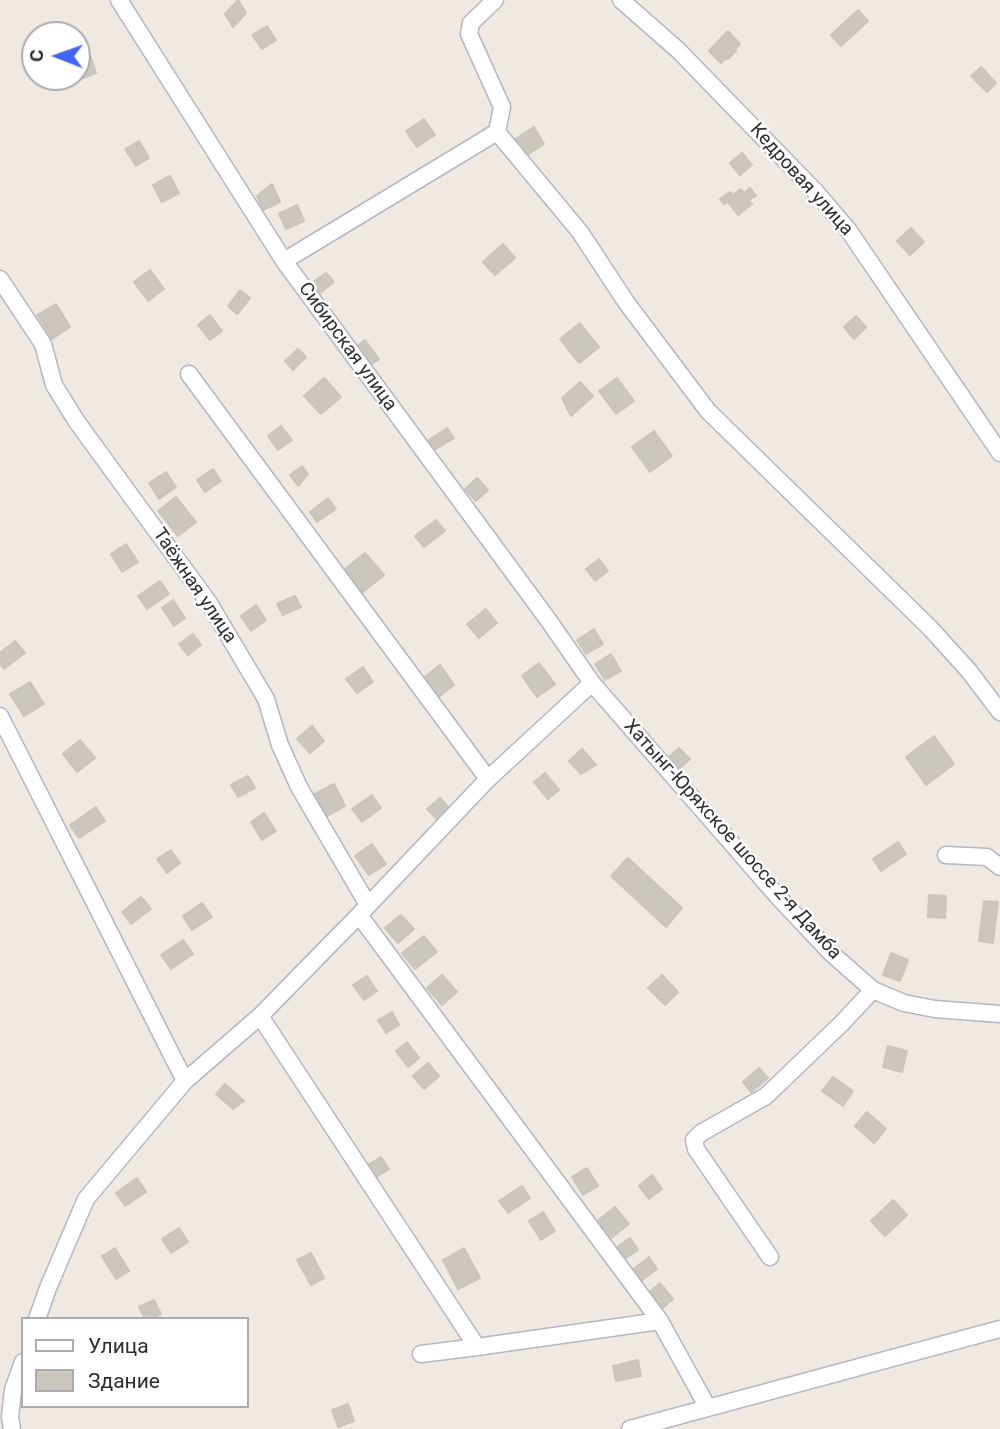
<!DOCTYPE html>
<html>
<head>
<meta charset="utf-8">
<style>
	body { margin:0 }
	#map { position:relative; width:1000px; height:1429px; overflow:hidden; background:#efe9e1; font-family:Roboto,sans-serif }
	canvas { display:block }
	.legend { position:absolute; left:21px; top:1317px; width:228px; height:91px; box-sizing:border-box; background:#fff; border:2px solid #ababab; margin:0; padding:9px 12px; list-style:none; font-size:21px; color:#2e2e2e }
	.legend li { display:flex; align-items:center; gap:14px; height:35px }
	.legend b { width:35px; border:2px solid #ababab }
	.north { position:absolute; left:21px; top:21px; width:70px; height:70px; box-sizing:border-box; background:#fff; border:2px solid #ababab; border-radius:50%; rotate:271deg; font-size:19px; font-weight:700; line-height:28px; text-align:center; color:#2e2e2e }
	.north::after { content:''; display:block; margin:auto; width:24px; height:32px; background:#4264fb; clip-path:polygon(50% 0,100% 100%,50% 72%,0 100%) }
</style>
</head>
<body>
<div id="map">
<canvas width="1000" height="1429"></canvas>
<ul class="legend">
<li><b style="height:9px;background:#fff"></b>Улица</li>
<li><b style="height:19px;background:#cbc7bf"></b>Здание</li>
</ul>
<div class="north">С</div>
</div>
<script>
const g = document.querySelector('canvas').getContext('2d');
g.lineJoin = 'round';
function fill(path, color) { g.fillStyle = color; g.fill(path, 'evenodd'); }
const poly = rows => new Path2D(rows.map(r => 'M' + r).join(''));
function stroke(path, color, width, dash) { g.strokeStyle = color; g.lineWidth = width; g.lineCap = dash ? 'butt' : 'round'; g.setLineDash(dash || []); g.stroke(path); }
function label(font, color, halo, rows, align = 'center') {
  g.font = font + ' Roboto,sans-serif'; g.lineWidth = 5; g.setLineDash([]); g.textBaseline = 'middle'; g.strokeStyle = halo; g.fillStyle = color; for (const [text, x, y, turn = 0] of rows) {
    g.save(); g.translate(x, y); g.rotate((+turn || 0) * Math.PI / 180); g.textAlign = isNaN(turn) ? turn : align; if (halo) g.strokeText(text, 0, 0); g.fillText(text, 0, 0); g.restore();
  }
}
const building = poly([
	[238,0,246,13,233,27,225,14,238,0],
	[858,10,868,21,841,46,831,35,858,10],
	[267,26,276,40,262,49,252,35,267,26],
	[728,31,740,44,735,49,736,51,728,59,726,58,721,63,709,51,728,31],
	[91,58,96,73,75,81,73,77,77,77,77,63,91,58],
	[981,67,996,83,987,92,971,76,981,67],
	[424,119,435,135,417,147,406,131,424,119],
	[534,127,544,144,522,158,512,141,534,127],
	[139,141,149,158,136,166,125,149,139,141],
	[742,153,752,165,740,175,730,163,742,153],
	[170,176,179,193,162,202,153,185,170,176],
	[272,184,280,202,263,210,257,196,272,184],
	[750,188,756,196,749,200,752,204,738,215,728,202,724,204,720,199,730,192,733,195,741,189,744,193,750,188],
	[297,205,304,221,286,229,279,214,297,205],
	[911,228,924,242,910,255,897,241,911,228],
	[503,244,515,258,495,275,483,262,503,244],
	[150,270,164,289,148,301,134,282,150,270],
	[326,273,334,282,320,293,312,283,326,273],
	[240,290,250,298,237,314,228,306,240,290],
	[56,304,70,327,52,339,37,315,56,304],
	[210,315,222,331,210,340,198,325,210,315],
	[856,316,866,327,854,339,844,327,856,316],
	[580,323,599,347,579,363,560,339,580,323],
	[365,340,379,359,368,367,354,348,365,340],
	[298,349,306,357,293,370,285,361,298,349],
	[324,378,341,397,321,414,304,396,324,378],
	[617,378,634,401,616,414,599,391,617,378],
	[580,382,593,396,571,416,562,398,580,382],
	[281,426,292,440,278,450,268,436,281,426],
	[447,428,454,438,433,451,426,442,447,428],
	[654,431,672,456,650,472,632,447,654,431],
	[302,466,308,474,298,486,290,475,302,466],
	[213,469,221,481,205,492,197,480,213,469],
	[166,472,176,487,159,499,149,483,166,472],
	[477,478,488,490,476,501,465,489,477,478],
	[176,497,196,522,178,536,158,511,176,497],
	[328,498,336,509,317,522,310,512,328,498],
	[436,520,445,531,424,547,415,536,436,520],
	[126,544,138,562,122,572,111,554,126,544],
	[365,553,384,575,363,592,344,570,365,553],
	[599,559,608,571,595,581,586,569,599,559],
	[160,581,169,594,147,609,138,596,160,581],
	[295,596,301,607,283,615,277,604,295,596],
	[173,600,185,618,174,626,162,608,173,600],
	[256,605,266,620,251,631,241,616,256,605],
	[486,609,497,623,479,638,467,624,486,609],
	[594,629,603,644,586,654,577,640,594,629],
	[193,634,201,645,188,655,179,644,193,634],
	[15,641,25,653,4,669,0,664,0,653,15,641],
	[611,654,621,671,605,680,595,664,611,654],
	[539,663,555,684,537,697,522,676,539,663],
	[440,665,454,685,437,698,422,679,440,665],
	[363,667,373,682,357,693,346,679,363,667],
	[30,682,44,704,24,716,10,694,30,682],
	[312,726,324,741,310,753,297,739,312,726],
	[934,736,954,764,926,785,906,757,934,736],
	[80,740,95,758,77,772,63,754,80,740],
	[679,748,690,759,676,772,666,760,679,748],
	[582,749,596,765,581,774,569,761,582,749],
	[545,773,559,790,548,799,534,782,545,773],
	[248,776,255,788,238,797,231,785,248,776],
	[334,784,345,806,325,817,313,795,334,784],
	[372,795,381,808,362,822,352,809,372,795],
	[440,798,451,810,439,821,427,809,440,798],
	[96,807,105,821,79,838,70,825,96,807],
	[264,813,276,831,262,840,251,822,264,813],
	[898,842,906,854,881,871,873,859,898,842],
	[372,844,386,864,369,875,355,856,372,844],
	[171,850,180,863,167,873,157,859,171,850],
	[628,858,682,908,666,927,611,876,628,858],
	[929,895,946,896,945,918,928,917,929,895],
	[141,897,151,909,131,924,122,912,141,897],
	[984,901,998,902,993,943,979,941,984,901],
	[202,903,212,917,192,930,183,916,202,903],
	[401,915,414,929,398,943,385,928,401,915],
	[424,936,437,952,415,969,402,953,424,936],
	[183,940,193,954,171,969,161,955,183,940],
	[891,953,908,960,900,981,883,975,891,953],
	[442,975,457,992,442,1005,427,988,442,975],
	[662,975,678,992,665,1005,648,988,662,975],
	[367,976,377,991,364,1000,353,985,367,976],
	[392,1012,399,1025,386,1033,378,1020,392,1012],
	[407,1042,419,1058,408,1067,396,1051,407,1042],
	[888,1046,907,1051,902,1072,883,1067,888,1046],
	[428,1063,439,1076,424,1089,413,1076,428,1063],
	[759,1068,768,1078,751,1092,743,1082,759,1068],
	[833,1077,853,1091,843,1106,822,1091,833,1077],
	[225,1084,244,1101,233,1109,216,1094,225,1084],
	[867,1112,886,1129,874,1143,855,1126,867,1112],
	[381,1157,389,1169,375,1178,368,1165,381,1157],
	[587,1168,598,1186,583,1195,572,1177,587,1168],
	[652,1175,662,1189,649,1199,639,1186,652,1175],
	[137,1178,146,1192,125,1206,116,1193,137,1178],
	[522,1186,530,1198,508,1213,499,1201,522,1186],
	[893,1200,907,1215,885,1236,871,1221,893,1200],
	[615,1207,629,1224,610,1239,597,1221,615,1207],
	[543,1212,555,1231,541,1240,529,1221,543,1212],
	[179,1228,188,1242,171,1253,162,1239,179,1228],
	[630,1238,638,1250,621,1261,614,1249,630,1238],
	[115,1248,129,1271,116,1279,102,1256,115,1248],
	[464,1248,480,1278,458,1289,443,1260,464,1248],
	[311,1253,324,1278,311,1285,297,1260,311,1253],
	[649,1257,657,1269,640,1282,631,1271,649,1257],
	[660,1283,673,1299,658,1312,645,1296,660,1283],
	[154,1300,161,1314,152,1319,145,1319,139,1307,154,1300],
	[638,1360,641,1376,616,1381,613,1366,638,1360],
	[348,1404,354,1421,338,1427,332,1410,348,1404]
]);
fill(building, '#cbc7bf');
stroke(building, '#cbc5ba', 2);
const minor = poly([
	[119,0,284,261,549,621,592,683,780,899,831,953,873,990,904,1003,935,1009,1000,1014],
	[495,0,471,23,469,34,502,107,497,132,580,232,626,302,708,411,930,628,969,671,1000,712],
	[621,0,678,50,814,190,849,231,1000,453],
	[284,261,497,132],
	[0,279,43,344,54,385,77,422,209,603,266,699,280,745,299,787,368,905],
	[189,374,488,779],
	[0,716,185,1081],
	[946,855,987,857,1000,867],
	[359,915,660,1321,708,1408],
	[260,1016,477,1347],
	[770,1257,696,1149,694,1140,701,1133,766,1096,841,1024,873,990],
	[37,1319,48,1288,86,1199,185,1081,260,1016,359,915,488,779,592,683],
	[421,1354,477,1347,660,1321],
	[12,1429,10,1417,13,1390,23,1362],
	[630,1429,1000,1329]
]);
stroke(minor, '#b4b7c1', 19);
stroke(minor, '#fff', 16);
label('19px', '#2e2e2e', '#fff', [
	["Кедровая улица",801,180,48],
	["Сибирская улица",347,347,54],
	["Таёжная улица",194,586,56],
	["Хатынг-Юряхское шоссе 2-я Дамба",732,840,48]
]);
</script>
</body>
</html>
